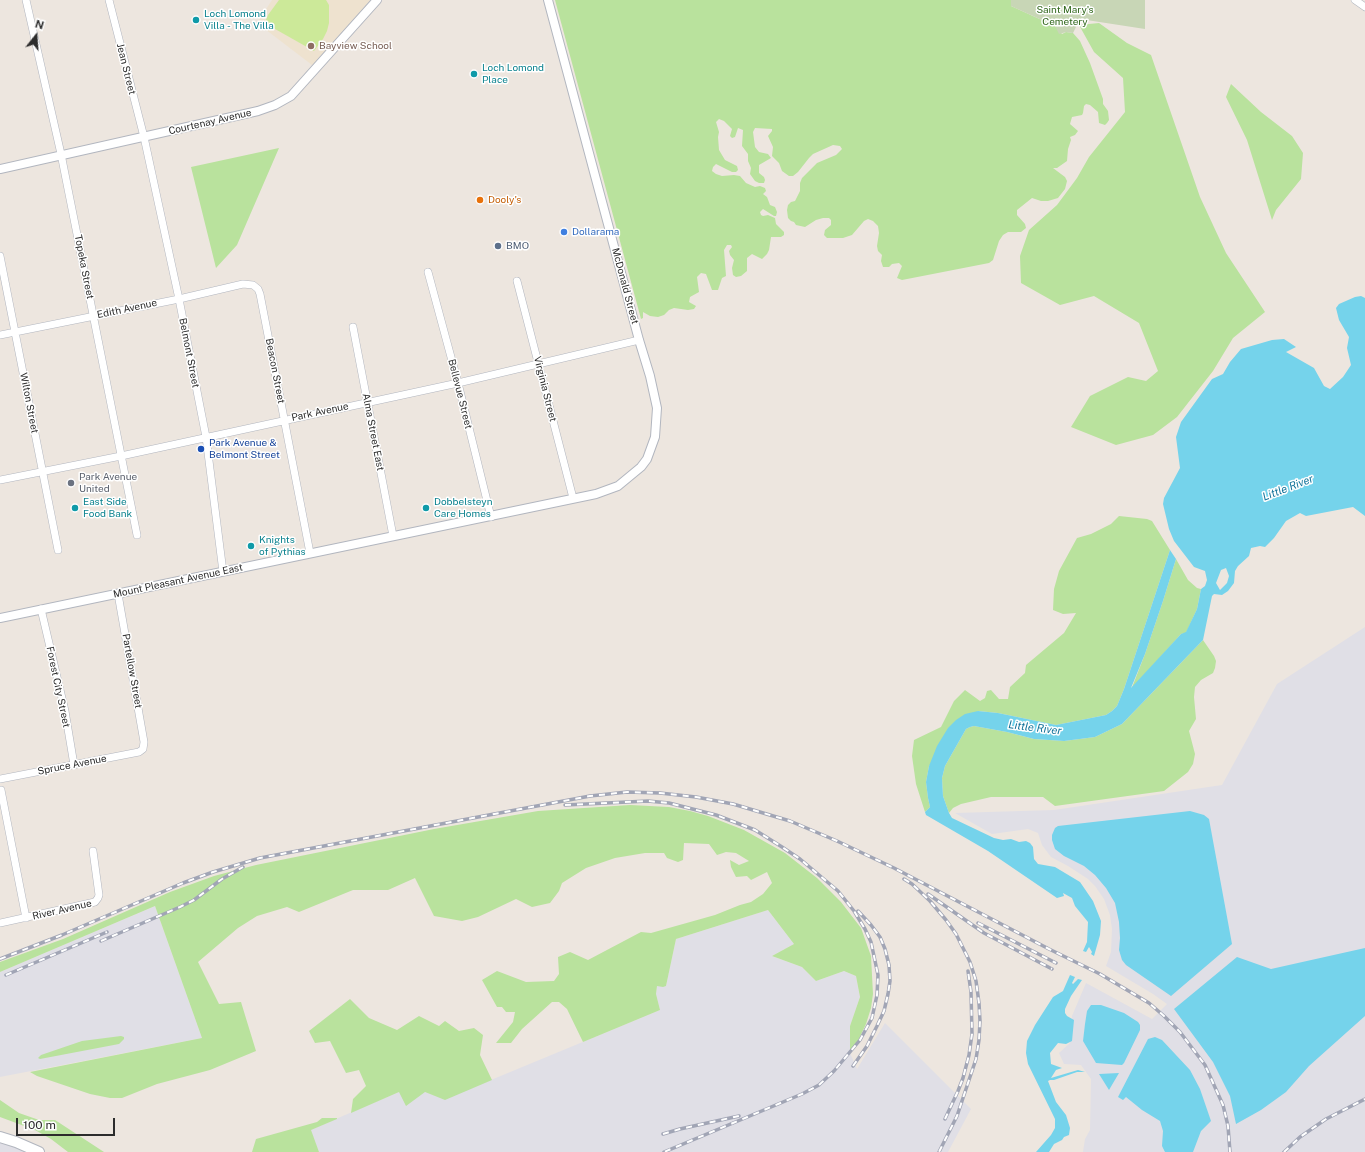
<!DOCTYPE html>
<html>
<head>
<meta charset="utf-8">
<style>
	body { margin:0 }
	#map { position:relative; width:1365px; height:1152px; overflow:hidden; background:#ede6df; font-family:"Public Sans",sans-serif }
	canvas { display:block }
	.north { position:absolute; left:16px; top:16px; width:40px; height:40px; -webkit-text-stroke:3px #fff; paint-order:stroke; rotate:17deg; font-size:11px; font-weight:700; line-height:16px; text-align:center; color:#2c2c2c }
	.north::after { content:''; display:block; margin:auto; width:14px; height:18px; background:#2c2c2c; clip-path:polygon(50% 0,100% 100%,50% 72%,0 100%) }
	.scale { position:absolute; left:16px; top:1118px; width:99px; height:18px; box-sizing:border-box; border:2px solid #2c2c2c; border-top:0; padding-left:5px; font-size:12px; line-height:14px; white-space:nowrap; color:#2c2c2c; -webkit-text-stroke:3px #fff; paint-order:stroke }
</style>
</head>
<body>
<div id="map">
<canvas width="1365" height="1152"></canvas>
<div class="north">N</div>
<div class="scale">100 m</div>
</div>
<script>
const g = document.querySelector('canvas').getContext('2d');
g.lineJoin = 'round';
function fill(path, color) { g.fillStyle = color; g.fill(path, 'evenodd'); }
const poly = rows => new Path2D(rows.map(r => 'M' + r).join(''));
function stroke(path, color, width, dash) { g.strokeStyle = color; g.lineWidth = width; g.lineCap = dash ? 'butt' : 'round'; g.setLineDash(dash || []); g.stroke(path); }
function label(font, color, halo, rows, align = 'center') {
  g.font = font + ' "Public Sans",sans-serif'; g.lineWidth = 3; g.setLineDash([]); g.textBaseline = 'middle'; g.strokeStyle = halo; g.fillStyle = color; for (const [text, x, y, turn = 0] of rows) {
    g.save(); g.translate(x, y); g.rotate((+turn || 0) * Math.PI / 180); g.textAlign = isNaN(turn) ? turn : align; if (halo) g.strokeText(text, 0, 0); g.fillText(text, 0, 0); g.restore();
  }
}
fill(poly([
	[1365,627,1365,1152,1083,1152,1085,1139,1090,1130,1091,1079,1081,1065,1064,1064,1059,1053,1070,1043,1072,1016,1086,983,1152,1019,1167,1004,1153,994,1106,966,1111,952,1112,929,1110,915,1104,899,1095,886,1088,879,1068,866,1051,857,1042,845,1038,833,1028,829,992,834,955,813,1054,810,1222,785,1277,684],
	[155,906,202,1038,0,1077,0,972],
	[768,910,794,944,772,956,802,967,816,981,844,971,856,976,860,997,850,1026,850,1053,857,1069,885,1023,971,1109,948,1152,319,1152,310,1130,399,1092,425,1092,445,1099,660,1010,656,994,657,985,666,986,676,939],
	[0,1138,26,1152,0,1152]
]), '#e0dfe6');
fill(poly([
	[272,0,377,0,316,68,257,23]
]), '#eee2cf');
fill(poly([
	[555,0,1011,0,1011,6,1055,26,1062,34,1066,32,1073,33,1080,41,1090,63,1103,99,1103,104,1108,111,1109,120,1107,123,1105,125,1099,123,1098,112,1090,105,1086,104,1084,106,1083,113,1082,115,1072,117,1070,124,1078,131,1075,135,1070,137,1071,140,1068,149,1067,161,1057,168,1053,168,1065,177,1067,181,1065,189,1058,198,1048,201,1041,201,1032,198,1017,210,1017,215,1025,224,1026,228,1021,232,1008,232,1003,235,999,241,993,260,989,263,902,280,897,278,902,266,899,263,892,264,889,267,883,267,881,261,882,255,878,251,877,246,879,233,878,226,873,221,868,219,864,221,852,235,843,238,827,238,824,235,825,230,831,225,831,220,829,218,823,218,816,220,805,227,796,225,794,222,791,221,788,218,787,210,788,205,791,202,795,201,800,191,800,183,802,178,817,163,836,155,842,149,840,146,833,145,813,154,809,158,798,172,793,176,789,176,782,171,779,163,772,156,773,147,768,136,772,131,772,129,755,128,753,132,755,147,759,152,768,154,771,158,759,165,759,173,764,177,765,180,764,183,759,183,755,181,750,174,751,168,748,161,748,154,742,146,743,130,738,128,735,137,732,138,730,136,732,129,724,121,719,119,716,122,719,132,718,137,719,150,725,160,737,166,738,170,736,172,732,172,716,164,713,167,712,171,716,174,722,176,734,175,740,176,746,183,755,187,760,186,765,188,766,191,763,194,767,197,770,205,775,207,777,212,776,216,774,216,763,209,760,212,761,215,763,216,768,215,775,218,776,224,784,232,784,235,781,237,771,237,769,250,767,254,762,259,752,254,747,258,747,271,741,276,736,277,733,275,732,268,734,260,730,255,729,251,732,247,731,245,727,245,724,250,726,276,722,278,718,290,712,290,706,274,701,273,697,277,699,292,690,297,689,302,696,306,694,309,688,310,674,308,669,310,664,315,658,317,650,316,643,312,643,318,641,319],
	[1099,23,1127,43,1151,55,1200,197,1226,253,1265,312,1233,338,1213,371,1177,417,1153,435,1116,445,1071,427,1090,396,1128,377,1146,381,1158,371,1139,323,1094,296,1060,305,1021,283,1020,256,1029,230,1057,205,1077,178,1089,157,1125,112,1123,78,1094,52,1079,25],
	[1231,84,1261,112,1292,136,1303,153,1301,179,1276,210,1272,220,1247,140,1226,97],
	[279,148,237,245,216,268,191,167],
	[1119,516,1147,519,1152,521,1170,550,1124,689,1117,706,1112,711,1106,715,1056,725,998,713,978,711,929,766,926,782,928,798,930,807,925,812,916,784,912,756,914,740,941,727,954,701,965,690,980,701,985,698,987,691,991,690,999,699,1008,699,1010,687,1025,673,1026,665,1064,633,1076,613,1063,614,1053,610,1054,589,1059,571,1077,538,1091,534,1111,524],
	[1176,559,1188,580,1197,588,1201,589,1197,609,1186,633,1181,634,1131,690,1145,654,1163,601],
	[1203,640,1214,656,1216,661,1215,668,1213,673,1201,680,1195,687,1194,697,1196,719,1189,731,1195,754,1193,764,1188,772,1164,791,1055,806,1043,797,991,797,961,804,953,808,949,813,943,796,942,778,945,766,966,729,970,727,974,726,1007,732,1034,739,1064,741,1095,737,1122,724],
	[630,805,669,807,690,811,708,816,744,830,785,853,817,878,841,902,861,928,871,956,873,994,871,1008,866,1024,855,1047,850,1053,850,1026,860,997,856,976,844,971,816,981,802,967,772,956,794,944,768,910,676,939,666,986,663,987,657,986,656,994,660,1010,583,1042,567,1009,559,1002,552,1002,522,1029,511,1043,496,1043,513,1022,515,1012,506,1012,502,1007,497,1007,482,980,497,971,526,982,554,981,559,974,558,957,570,952,588,960,641,932,651,933,715,915,740,905,751,902,763,894,772,883,767,872,751,880,747,876,736,877,731,867,730,860,739,865,749,861,736,853,726,852,717,855,709,844,684,843,683,860,678,862,667,858,664,853,645,853,615,858,586,868,562,883,559,891,550,903,532,907,516,899,478,917,462,921,434,916,415,878,388,890,353,890,299,912,287,907,257,916,238,928,198,962,219,1004,241,1002,256,1051,210,1070,157,1084,122,1098,110,1098,90,1094,37,1076,30,1072,202,1038,155,906,0,972,0,962,63,939,170,892,214,876,256,865,434,829,538,811],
	[350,999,369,1018,397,1030,419,1016,439,1026,445,1021,459,1031,474,1028,483,1035,480,1055,492,1080,445,1100,425,1092,406,1106,399,1092,351,1113,353,1099,366,1086,359,1070,346,1073,330,1041,315,1043,309,1031],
	[121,1036,124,1037,124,1039,119,1044,40,1059,38,1058,41,1055,82,1041],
	[0,1100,19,1113,39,1120,55,1120,104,1152,68,1152,51,1139,35,1130,0,1117],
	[322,1118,337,1118,337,1119,311,1130,319,1152,252,1152,256,1139,317,1122]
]), '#b9e29d');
fill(poly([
	[1011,0,1145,0,1145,29,1080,19,1073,33,1066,32,1059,34,1055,26,1011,6]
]), '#c8d6b6');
fill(poly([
	[279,0,326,0,329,5,329,23,327,31,323,39,314,51,268,25,266,20,268,15]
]), '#cce999');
fill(poly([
	[1361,296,1365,298,1365,516,1353,507,1306,516,1300,513,1286,521,1274,538,1265,547,1260,546,1251,548,1249,556,1238,566,1235,571,1234,583,1228,591,1222,595,1214,594,1212,596,1203,640,1122,724,1095,737,1064,741,1034,739,1007,732,974,726,970,727,966,729,945,766,942,778,943,796,949,813,952,818,994,838,1003,840,1011,839,1019,842,1026,841,1030,843,1033,847,1034,859,1038,864,1055,867,1080,882,1093,901,1101,921,1100,935,1094,956,1091,954,1092,952,1089,947,1086,952,1083,951,1087,942,1088,922,1075,906,1072,898,1063,893,1064,896,1057,898,988,851,926,815,925,812,930,807,928,798,926,782,929,766,937,746,948,728,956,720,965,714,978,711,998,713,1056,725,1106,715,1112,711,1117,706,1124,689,1170,550,1176,559,1163,601,1145,654,1131,688,1181,634,1186,632,1197,609,1201,589,1205,586,1207,580,1205,571,1194,567,1174,541,1169,529,1163,504,1164,498,1180,468,1176,437,1181,422,1212,379,1223,374,1230,362,1241,349,1272,340,1284,339,1296,347,1286,352,1314,368,1324,386,1330,389,1343,377,1351,365,1347,348,1349,337,1339,320,1336,308,1339,304,1355,297],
	[1226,568,1229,576,1227,583,1220,590,1216,583,1221,570],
	[1190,811,1204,815,1209,819,1232,944,1171,996,1126,965,1122,960,1119,950,1120,938,1119,922,1115,903,1106,888,1095,875,1084,866,1064,856,1055,849,1052,840,1052,835,1055,828,1058,826],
	[1365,948,1365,1016,1309,1066,1286,1092,1261,1110,1236,1124,1230,1096,1213,1062,1174,1009,1237,957,1271,969],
	[1070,975,1075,977,1072,983,1073,984,1078,979,1082,980,1071,996,1065,1009,1065,1013,1067,1016,1074,1020,1072,1041,1066,1044,1058,1043,1050,1053,1051,1064,1062,1068,1056,1070,1051,1078,1078,1070,1085,1072,1077,1072,1054,1080,1050,1080,1048,1081,1056,1102,1066,1115,1070,1128,1069,1135,1064,1137,1062,1140,1054,1144,1049,1152,1036,1152,1051,1135,1055,1128,1055,1119,1028,1064,1026,1053,1027,1041,1035,1025,1053,997,1063,991],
	[1091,1005,1101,1005,1124,1013,1138,1022,1140,1025,1140,1030,1124,1063,1122,1065,1096,1063,1083,1041,1085,1024,1087,1011],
	[1155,1037,1162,1040,1190,1070,1200,1089,1211,1121,1201,1131,1193,1152,1165,1152,1162,1146,1163,1131,1160,1121,1142,1110,1126,1097,1123,1100,1118,1097,1148,1039],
	[1119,1073,1109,1090,1099,1074]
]), '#75d3eb');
const minor = poly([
	[26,0,61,154,137,535],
	[109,0,144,137,179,299,206,437,223,572],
	[1355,0,1365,7],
	[0,256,58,550],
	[428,272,458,383,491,517],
	[517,281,573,498],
	[353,327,393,536],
	[0,335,179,299,243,284,253,285,258,289,260,294,310,553],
	[0,480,121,456,458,383,639,340],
	[41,609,65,711,74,765],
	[0,779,139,752,143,749,144,742,118,594],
	[1,790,26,918],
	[0,923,95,902,98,898,99,895,93,851]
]);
const tertiary = poly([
	[0,169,258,111,275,105,291,96,377,0],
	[0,618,596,494,618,486,641,467,647,459,655,437,657,408,650,376,639,340,548,0]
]);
const secondary = poly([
	[0,1137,16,1142,39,1152]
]);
stroke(minor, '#b2b6bf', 8);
stroke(tertiary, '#b2b6bf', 10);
stroke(secondary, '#b2b6bf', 12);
stroke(minor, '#fff', 7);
stroke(tertiary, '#fff', 8);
stroke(secondary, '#fff', 10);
const rail = poly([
	[565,805,648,801,669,803,716,815,755,830,782,847,800,859,838,891,854,911,865,929,871,942,878,975,877,995,872,1018,860,1040,834,1071,819,1085,802,1094,664,1152],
	[904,879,912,884,930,901,946,920,956,934,970,962,976,981,979,1003,980,1021,979,1040,976,1059,957,1116,939,1152],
	[928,894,984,933,1052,969],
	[978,923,1056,963],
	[101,941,180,907,194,900,222,879,243,867],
	[0,959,62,935,183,883,213,872,260,858,590,796,627,792,660,793,696,797,733,804,790,821,837,841,894,868,1049,949,1100,974,1149,1003,1164,1016,1180,1032,1205,1065,1223,1105,1228,1126,1230,1152],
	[6,975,107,932],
	[853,1066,867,1046,877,1026,884,1011,888,994,890,981,889,965,885,949,880,937,871,925,858,911],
	[945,1119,958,1091,963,1078,969,1055,972,1034,971,992,968,971],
	[663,1134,680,1129,739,1116],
	[1284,1152,1300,1137,1326,1119,1365,1099]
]);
stroke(rail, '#a1a5b5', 3.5);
stroke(rail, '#fff', 2, [6]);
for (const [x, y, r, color] of [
	[196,20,4,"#0f9aa8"],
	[311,46,4,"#8d6e63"],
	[474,74,4,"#0f9aa8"],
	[480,200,4,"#e8710a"],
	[564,232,4,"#3f7fe0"],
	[498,246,4,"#5c6f8a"],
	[201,449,4,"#1a4fb4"],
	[71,483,4,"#6b7280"],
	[75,508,4,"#0f9aa8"],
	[426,508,4,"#0f9aa8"],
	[251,546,4,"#0f9aa8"]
]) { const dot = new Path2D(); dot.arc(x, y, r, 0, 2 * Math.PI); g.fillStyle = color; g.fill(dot); stroke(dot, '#fff', 1.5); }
label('10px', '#31681d', '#fff', [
	["Saint Mary's",1065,10],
	["Cemetery",1065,22]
]);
label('10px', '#0d838f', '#fff', [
	["Loch Lomond",204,14],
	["Villa - The Villa",204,26],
	["Loch Lomond",482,68],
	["Place",482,80],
	["East Side",83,502],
	["Food Bank",83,514],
	["Dobbelsteyn",434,502],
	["Care Homes",434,514],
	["Knights",259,540],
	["of Pythias",259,552]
], 'left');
label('10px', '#785e54', '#fff', [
	["Bayview School",319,46]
], 'left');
label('10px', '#2c2c2c', '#fff', [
	["Jean Street",126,69,76],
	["Courtenay Avenue",210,122,-13],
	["Topeka Street",84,267,79],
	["McDonald Street",625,286,75],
	["Edith Avenue",127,309,-12],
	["Belmont Street",189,353,79],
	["Beacon Street",275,371,79],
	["Virginia Street",545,389,76],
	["Bellevue Street",460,394,76],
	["Wilton Street",29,403,79],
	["Park Avenue",320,412,-12],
	["Alma Street East",373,432,79],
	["Mount Pleasant Avenue East",178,581,-12],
	["Partellow Street",132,671,80],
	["Forest City Street",58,687,78],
	["Spruce Avenue",72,765,-11],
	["River Avenue",62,910,-13]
]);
label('10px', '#c56008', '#fff', [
	["Dooly's",488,200]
], 'left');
label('10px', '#366cbe', '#fff', [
	["Dollarama",572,232]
], 'left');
label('10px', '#4e5e75', '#fff', [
	["BMO",506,246]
], 'left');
label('10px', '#164399', '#fff', [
	["Park Avenue &",209,443],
	["Belmont Street",209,455]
], 'left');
label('10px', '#5b616d', '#fff', [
	["Park Avenue",79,477],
	["United",79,489]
], 'left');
label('italic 11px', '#12739a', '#fff', [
	["Little River",1288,488,-21],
	["Little River",1035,728,7]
]);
</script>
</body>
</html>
